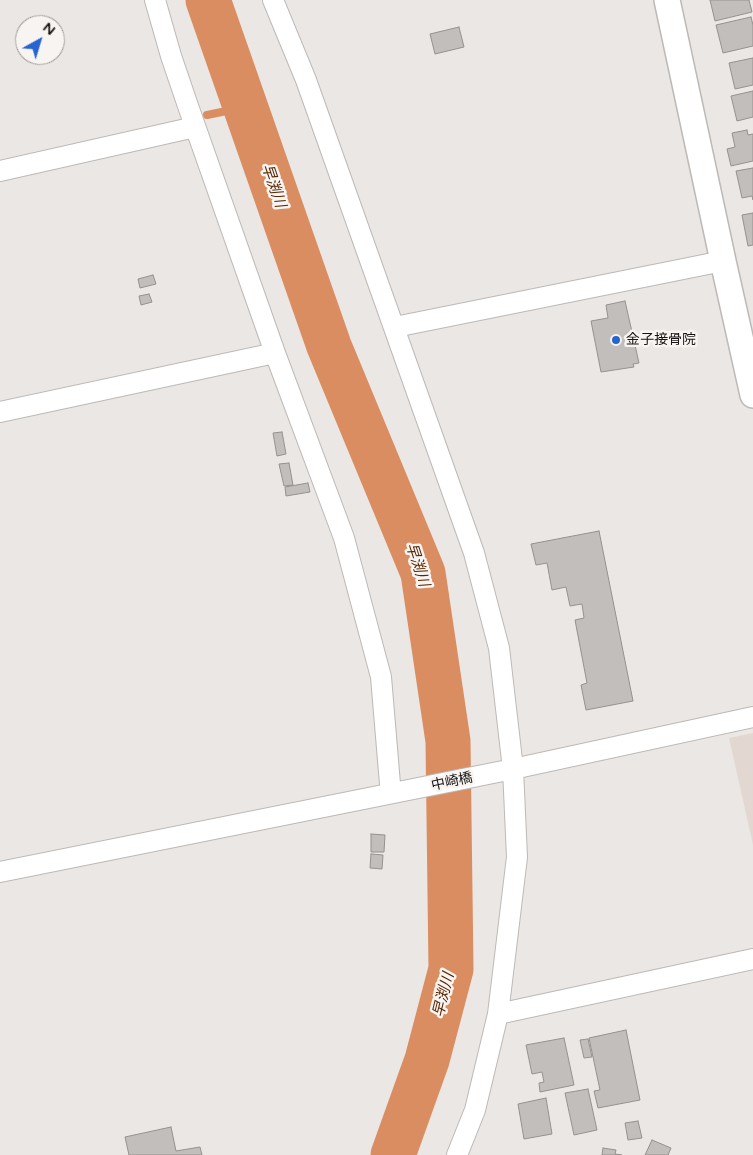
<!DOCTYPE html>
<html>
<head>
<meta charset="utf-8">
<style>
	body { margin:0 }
	#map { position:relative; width:753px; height:1155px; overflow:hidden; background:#ebe7e4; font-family:"Varela Round",sans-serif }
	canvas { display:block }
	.north { position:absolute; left:15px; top:15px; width:50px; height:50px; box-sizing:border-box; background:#f8f4f1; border:1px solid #9e9a99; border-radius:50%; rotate:39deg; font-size:14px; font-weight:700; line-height:20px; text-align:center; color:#161414 }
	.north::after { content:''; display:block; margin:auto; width:18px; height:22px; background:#2664d1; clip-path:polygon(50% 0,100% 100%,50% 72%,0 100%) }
</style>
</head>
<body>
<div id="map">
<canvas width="753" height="1155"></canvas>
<div class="north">N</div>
</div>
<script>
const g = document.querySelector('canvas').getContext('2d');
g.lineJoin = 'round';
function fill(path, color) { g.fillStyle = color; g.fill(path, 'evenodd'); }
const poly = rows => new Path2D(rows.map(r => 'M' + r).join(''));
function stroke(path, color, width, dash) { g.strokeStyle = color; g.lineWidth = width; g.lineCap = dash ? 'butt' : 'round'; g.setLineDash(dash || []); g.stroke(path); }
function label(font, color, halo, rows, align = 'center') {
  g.font = font + ' "Varela Round","Noto Sans JP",sans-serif'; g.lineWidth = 5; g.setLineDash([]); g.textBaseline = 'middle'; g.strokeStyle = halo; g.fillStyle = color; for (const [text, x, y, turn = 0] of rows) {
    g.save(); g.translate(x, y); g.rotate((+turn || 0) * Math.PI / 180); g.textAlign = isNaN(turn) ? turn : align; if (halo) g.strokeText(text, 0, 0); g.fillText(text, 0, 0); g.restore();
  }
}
fill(poly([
	[753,733,753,845,729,738]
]), '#e3d8d1');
stroke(poly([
	[207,115,246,107]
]), '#da8d60', 8);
stroke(poly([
	[208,0,329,346,423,573,448,741,451,969,427,1060,393,1155]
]), '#da8d60', 45);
const building = poly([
	[710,0,749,0,752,12,715,21,710,0],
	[751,17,753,25,753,46,723,53,716,25,751,17],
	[459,27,464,47,435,54,430,34,459,27],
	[753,58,753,85,735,89,729,63,753,58],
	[753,91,753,117,737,121,731,96,753,91],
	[747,130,748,135,753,134,753,161,731,166,727,149,735,147,732,133,747,130],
	[753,168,753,200,752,196,742,198,736,171,753,168],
	[753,213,753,245,748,246,742,215,753,213],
	[153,275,156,284,140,288,138,279,153,275],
	[149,294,152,302,141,305,139,296,149,294],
	[625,301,639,363,633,364,634,367,601,372,591,321,608,318,606,305,625,301],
	[282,432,286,454,277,456,273,433,282,432],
	[289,463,293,485,284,486,279,464,289,463],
	[308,483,310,492,286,496,285,487,308,483],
	[599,531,633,701,586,710,581,685,587,683,575,620,584,618,582,604,570,606,566,587,552,590,547,563,536,565,531,544,599,531],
	[371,834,385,835,384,852,371,852,371,834],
	[371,854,383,855,382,869,370,868,371,854],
	[626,1030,640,1100,598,1108,594,1091,600,1090,589,1038,626,1030],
	[564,1038,574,1085,540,1092,539,1083,544,1082,542,1072,532,1074,526,1045,564,1038],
	[588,1039,592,1057,584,1058,580,1040,588,1039],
	[588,1089,597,1130,574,1135,565,1093,588,1089],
	[546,1098,552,1134,524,1139,518,1104,546,1098],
	[638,1121,642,1138,628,1140,625,1123,638,1121],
	[171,1127,176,1151,200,1147,202,1155,129,1155,125,1137,171,1127],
	[652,1140,671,1148,668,1155,645,1155,652,1140],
	[603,1148,616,1150,615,1154,622,1155,602,1155,603,1148]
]);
fill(building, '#c2bebc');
stroke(building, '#95918f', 1);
const minor = poly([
	[155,0,171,56,188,106,275,353,344,538,381,677,390,784],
	[273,0,306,80,474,553,499,648,513,769,517,857,498,1014,475,1110,457,1155],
	[0,171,195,127],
	[395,327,723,261],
	[0,412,275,353],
	[0,872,513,769,753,717],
	[498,1014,753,959]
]);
const tertiary = poly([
	[667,0,723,261,753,395]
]);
stroke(minor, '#bdb9b6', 22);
stroke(tertiary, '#bdb9b6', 28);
stroke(minor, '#fff', 20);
stroke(tertiary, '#fff', 25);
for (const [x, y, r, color] of [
	[616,340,5,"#2664d1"]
]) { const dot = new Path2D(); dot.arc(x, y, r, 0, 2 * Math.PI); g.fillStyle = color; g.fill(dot); stroke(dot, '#f8f4f1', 2); }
label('14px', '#161414', '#f8f4f1', [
	["金子接骨院",626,340]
], 'left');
label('14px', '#161414', '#f8f4f1', [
	["中崎橋",452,782,-12]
]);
label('italic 15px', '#572602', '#f8f4f1', [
	["早渕川",273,186,71],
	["早渕川",417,565,72],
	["早渕川",444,995,-76]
]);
</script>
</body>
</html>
